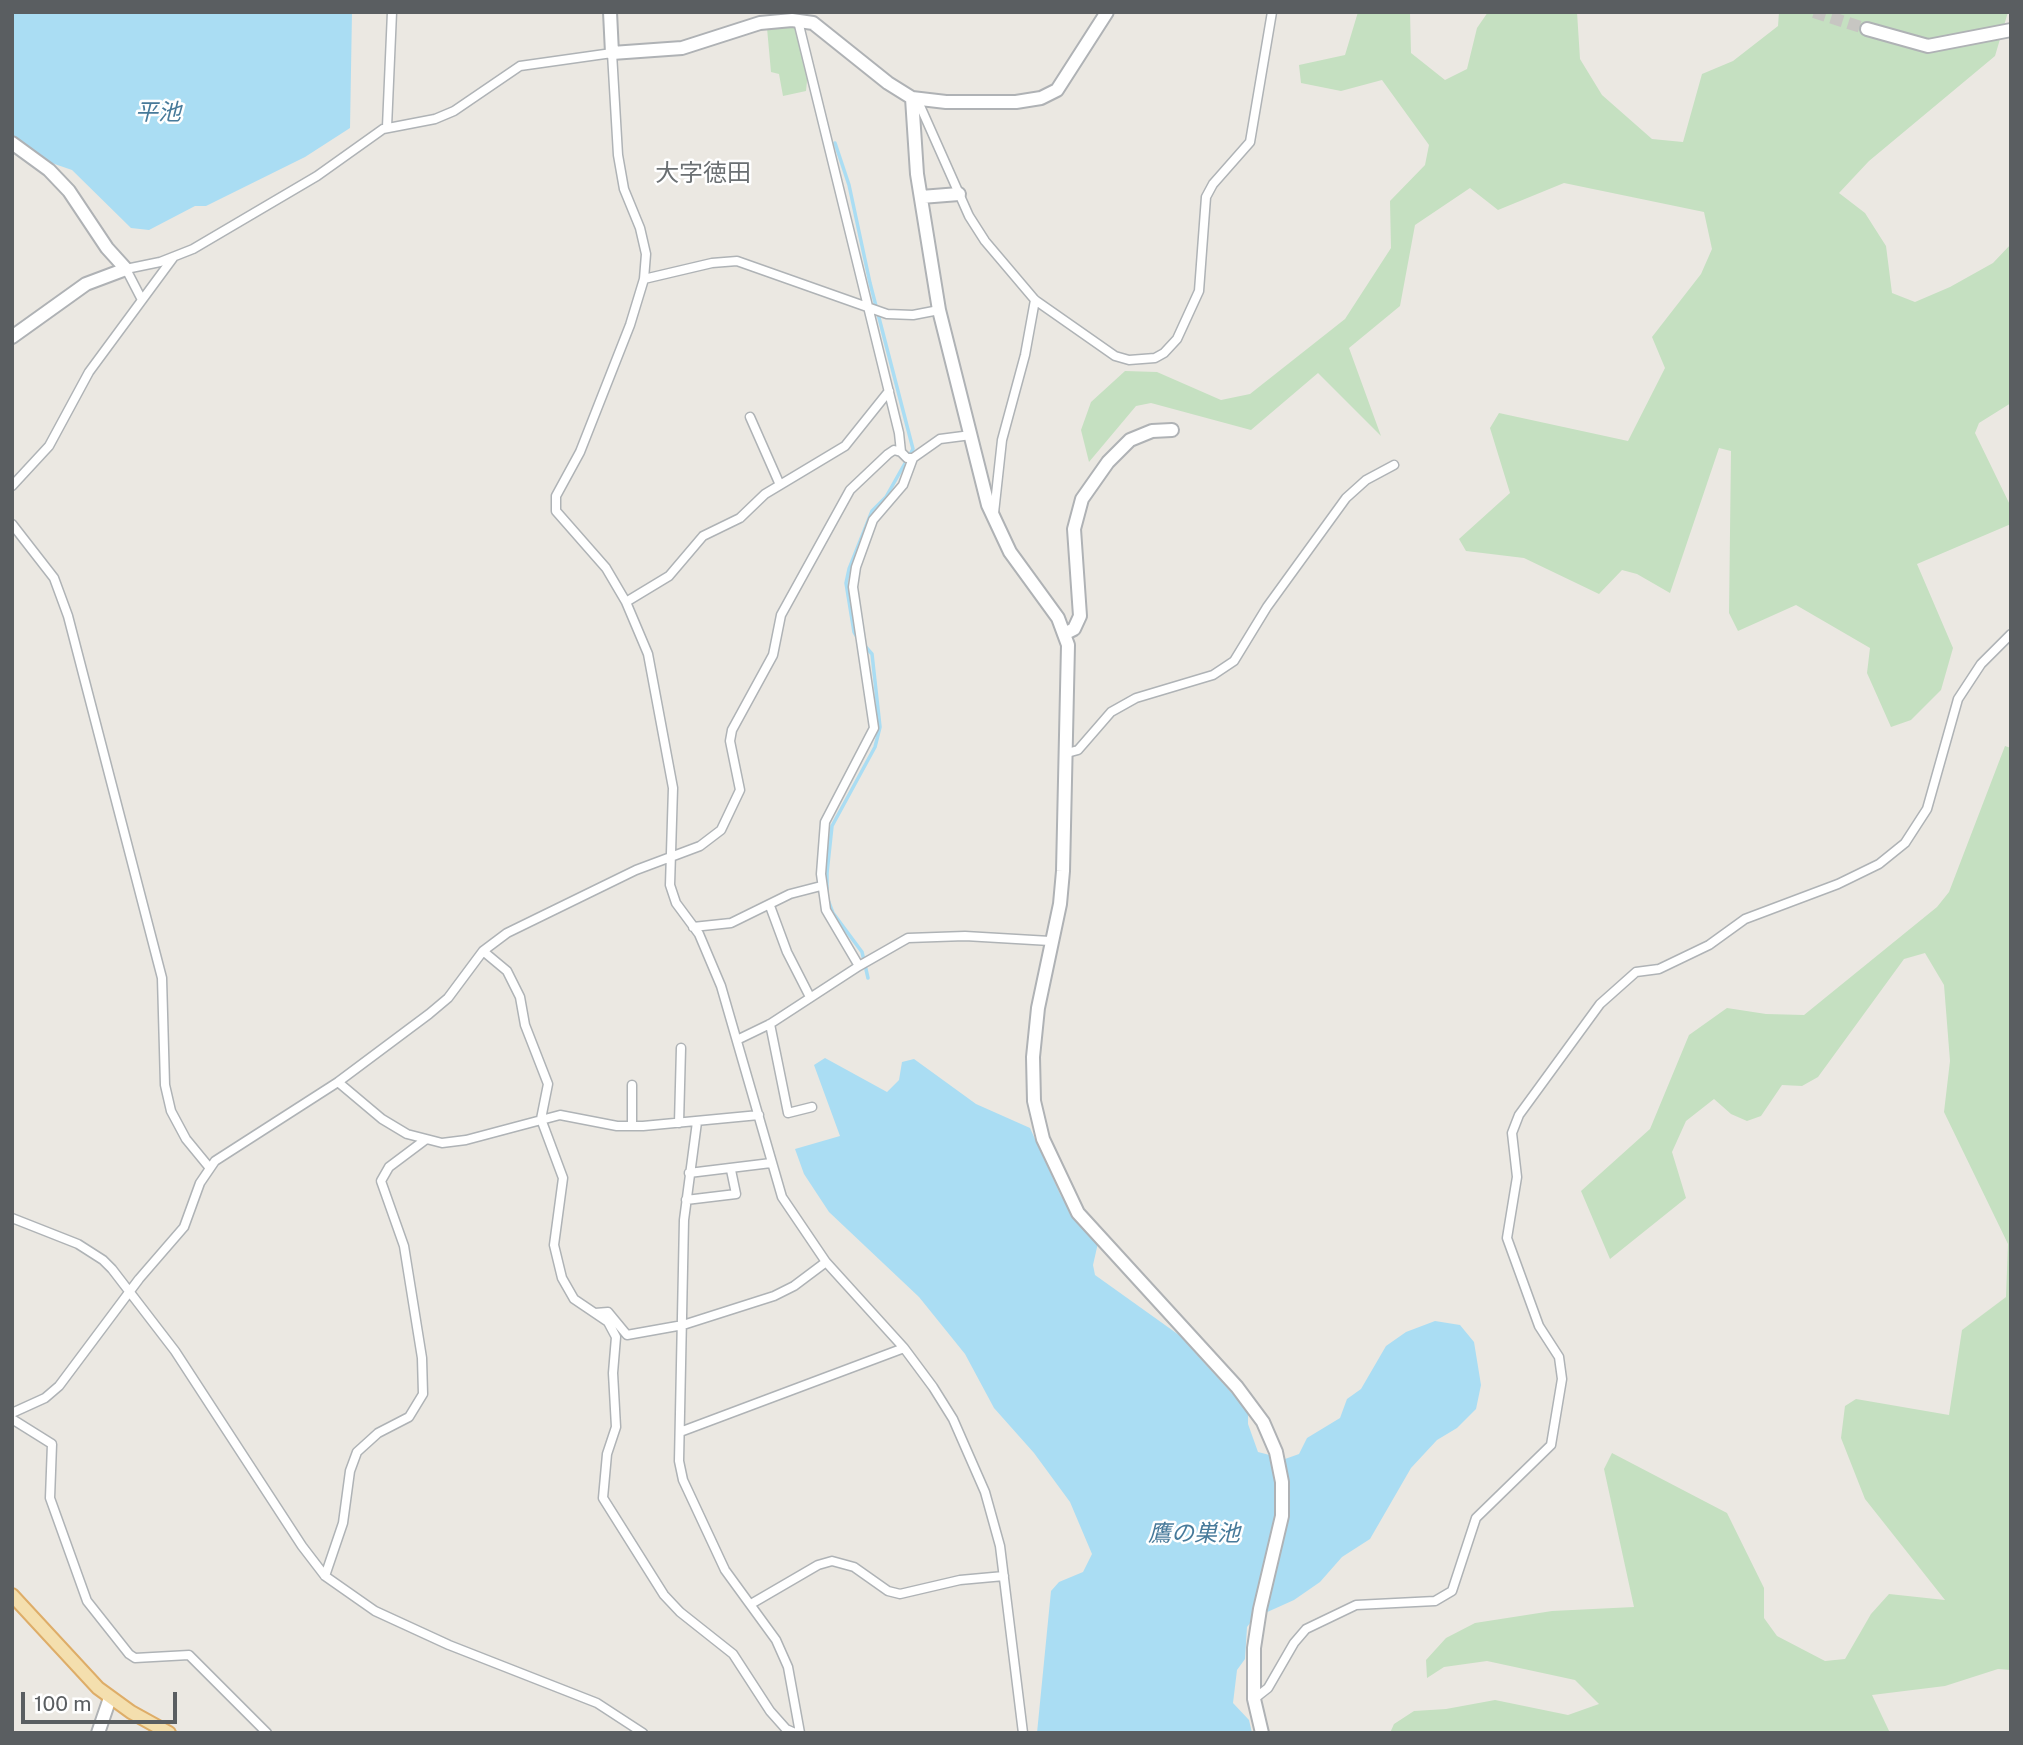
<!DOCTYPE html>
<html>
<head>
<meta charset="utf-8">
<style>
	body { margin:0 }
	#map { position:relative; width:2023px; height:1745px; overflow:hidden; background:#ebe8e2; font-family:"Public Sans",sans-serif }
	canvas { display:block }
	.frame { position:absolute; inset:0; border:14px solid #5a5e61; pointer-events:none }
	.scale { position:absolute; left:21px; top:1692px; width:156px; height:32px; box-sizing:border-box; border:4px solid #5a5e61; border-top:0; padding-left:9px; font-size:21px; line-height:24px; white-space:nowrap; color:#5a5e61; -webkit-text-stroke:5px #fff; paint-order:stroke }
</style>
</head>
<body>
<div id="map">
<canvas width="2023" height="1745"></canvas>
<div class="frame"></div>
<div class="scale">100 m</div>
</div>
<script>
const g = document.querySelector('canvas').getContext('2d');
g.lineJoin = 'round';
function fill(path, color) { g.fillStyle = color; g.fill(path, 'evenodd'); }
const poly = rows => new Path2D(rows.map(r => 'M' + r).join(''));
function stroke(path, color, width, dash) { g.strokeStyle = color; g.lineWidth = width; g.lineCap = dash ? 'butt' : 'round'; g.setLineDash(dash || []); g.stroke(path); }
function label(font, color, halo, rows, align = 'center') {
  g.font = font + ' "Public Sans","Noto Sans JP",sans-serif'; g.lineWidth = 5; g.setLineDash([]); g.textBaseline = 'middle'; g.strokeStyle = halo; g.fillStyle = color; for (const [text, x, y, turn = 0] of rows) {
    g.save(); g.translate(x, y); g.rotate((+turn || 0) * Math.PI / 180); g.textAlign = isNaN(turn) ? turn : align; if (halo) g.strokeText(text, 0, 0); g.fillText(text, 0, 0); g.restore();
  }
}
fill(poly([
	[1358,12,1410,12,1411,53,1445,80,1467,69,1477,28,1488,12,1577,12,1580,59,1602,95,1652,139,1683,142,1702,74,1733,61,1778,26,1779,12,2008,12,1995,56,1869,161,1839,193,1865,213,1886,246,1892,293,1915,302,1950,287,1993,263,2011,244,2011,403,1979,423,1975,433,2011,507,2011,524,1917,564,1953,648,1941,690,1911,720,1891,727,1867,673,1870,648,1796,605,1738,631,1729,613,1731,451,1719,448,1670,593,1637,574,1622,570,1599,594,1524,558,1466,551,1459,539,1510,493,1490,428,1499,413,1628,441,1665,368,1652,337,1701,274,1712,249,1704,212,1564,183,1498,210,1470,188,1415,225,1400,306,1349,348,1381,436,1318,373,1251,430,1151,403,1136,406,1089,462,1081,430,1091,402,1125,371,1157,372,1221,400,1250,394,1345,319,1391,248,1390,201,1425,165,1429,145,1382,80,1341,91,1301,83,1299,65,1345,55],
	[796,27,808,71,806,91,783,96,779,74,771,72,767,28],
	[2005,746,2011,748,2011,1670,1998,1669,1945,1686,1872,1695,1890,1733,1390,1733,1394,1724,1414,1711,1446,1709,1495,1700,1568,1715,1599,1704,1575,1680,1487,1661,1444,1667,1427,1678,1426,1660,1446,1638,1475,1623,1552,1611,1634,1607,1604,1469,1612,1453,1727,1513,1764,1588,1764,1618,1777,1636,1825,1661,1845,1659,1871,1614,1889,1594,1945,1600,1865,1499,1841,1438,1845,1406,1856,1399,1949,1415,1962,1330,2006,1297,2008,1244,1944,1112,1950,1061,1944,985,1925,953,1904,959,1818,1077,1802,1086,1782,1085,1761,1116,1747,1121,1731,1114,1714,1099,1686,1121,1672,1152,1686,1198,1610,1259,1581,1191,1650,1129,1689,1035,1727,1008,1766,1014,1804,1015,1937,907,1949,892]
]), '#c5e0c1');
fill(poly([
	[12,12,352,12,350,128,305,157,206,206,195,206,149,230,131,228,72,170,40,159,12,136],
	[825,1058,887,1092,899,1080,902,1062,914,1059,976,1104,1030,1128,1061,1196,1098,1243,1093,1265,1095,1275,1179,1335,1248,1411,1248,1424,1258,1452,1285,1459,1299,1454,1307,1438,1340,1418,1347,1399,1361,1389,1386,1346,1406,1332,1435,1321,1460,1325,1474,1342,1481,1385,1476,1409,1457,1428,1437,1440,1411,1468,1370,1539,1342,1557,1320,1582,1294,1600,1254,1618,1247,1627,1245,1659,1237,1670,1233,1703,1249,1720,1252,1733,1037,1733,1051,1591,1059,1582,1083,1572,1092,1554,1070,1502,1034,1453,994,1408,965,1354,919,1297,829,1212,804,1174,795,1149,840,1136,814,1065]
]), '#aaddf3');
stroke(poly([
	[835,143,849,185,870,283,913,449,886,497,872,511,849,569,846,583,854,632,857,637],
	[864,645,872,654,880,727,875,747,832,826,827,873,827,897,833,913,862,952,868,978]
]), '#aaddf3', 3.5);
stroke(poly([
	[1814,12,1867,29]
]), '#c7c6c2', 12, [12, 6]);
const street = poly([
	[798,21,899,433,901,452,907,458,913,458],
	[917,99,969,216,985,241,1035,300,1115,356,1129,360,1155,358,1164,353,1177,339,1199,291,1206,197,1213,184,1250,142,1272,12],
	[387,127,392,12],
	[644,279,712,263,737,261,887,314,913,315,939,310],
	[141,298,126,269,160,262,193,249,317,176,383,129,435,119,454,111,520,66,612,53,618,155,624,189,640,228,646,254,644,279,630,325,580,452,556,496,556,511,606,568,626,602,648,654,673,788,670,885,676,903,699,934,721,986,782,1197,826,1262,904,1348,933,1387,953,1419,985,1492,1000,1546,1023,1733],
	[750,417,780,485],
	[12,486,49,446,89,372,173,258],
	[994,513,1002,440,1025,355,1035,300],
	[12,524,54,578,68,616,162,978,165,1085,171,1111,186,1139,209,1167],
	[626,602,669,576,703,536,740,518,765,494,845,446,889,391],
	[1067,753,1078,750,1111,712,1136,698,1213,675,1234,661,1267,607,1346,498,1366,480,1394,465],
	[770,906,787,952,810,997],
	[693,927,731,923,790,894,821,886],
	[483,951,507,971,520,997,525,1025,548,1084,541,1119,563,1178,554,1245,562,1278,574,1299,608,1322,616,1337,613,1373,616,1427,607,1454,603,1498,664,1595,680,1612,733,1654,770,1711,786,1729,795,1733],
	[859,966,826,910,821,874,825,822,874,728,853,587,856,567,873,520,903,485,913,458,940,439,971,435],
	[770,1024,788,1113,812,1107],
	[739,1039,770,1024,859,966,908,938,965,936,1050,941],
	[338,1082,382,1119,407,1134,442,1143,466,1140,560,1115,617,1126,643,1126,759,1115],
	[632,1085,632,1126],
	[697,1122,684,1220,679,1461,683,1480,725,1570,776,1640,788,1667,800,1733],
	[679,1123,681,1048],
	[689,1173,771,1163],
	[686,1200,736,1194,731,1170],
	[12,1218,78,1244,103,1260,112,1269,175,1351,302,1546,325,1576,375,1611,449,1645,597,1703,643,1733],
	[595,1313,608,1312,627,1335,683,1325,774,1296,794,1286,826,1262],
	[12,1413,45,1398,59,1386,139,1279,184,1227,200,1183,215,1161,338,1082,429,1014,448,998,483,951,507,933,636,870,700,846,721,830,740,790,730,741,732,730,773,655,781,615,850,490,888,454,894,450,901,452],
	[12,1419,52,1444,50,1498,87,1601,129,1654,135,1658,189,1655,267,1733],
	[680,1432,904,1348],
	[325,1576,343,1523,350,1471,357,1452,378,1433,409,1417,423,1394,422,1358,404,1246,381,1181,389,1167,425,1140],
	[751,1604,818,1565,832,1561,854,1567,888,1591,900,1594,960,1580,1004,1576],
	[1254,1699,1268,1688,1294,1643,1306,1629,1356,1605,1435,1601,1452,1591,1476,1518,1551,1445,1562,1379,1559,1357,1539,1326,1507,1238,1517,1177,1512,1133,1519,1115,1600,1004,1636,972,1659,969,1709,945,1745,919,1838,884,1879,864,1905,843,1927,809,1958,699,1981,664,2011,634]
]);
const secondary = poly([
	[610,12,612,53,682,48,760,23,792,20,813,23,888,83,912,98,946,102,1016,102,1041,98,1057,90,1107,12],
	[1867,29,1928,46,2011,30],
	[912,98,917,174,939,310,988,505,1010,552,1058,618,1068,645,1063,871,1060,904,1038,1008,1033,1057,1034,1101,1043,1139,1078,1213,1237,1387,1263,1422,1276,1452,1282,1482,1282,1516,1260,1609,1254,1648,1254,1699,1262,1733],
	[12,143,49,170,69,191,107,248,126,269],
	[921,197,959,194],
	[12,337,86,284,126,269],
	[1064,634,1074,629,1080,616,1074,529,1082,499,1108,462,1130,440,1152,431,1172,430],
	[98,1733,110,1698]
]);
const primary = poly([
	[12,1595,98,1688,131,1712,169,1733]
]);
stroke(street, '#afb3b6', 11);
stroke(secondary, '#afb2b5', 16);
stroke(primary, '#dead68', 16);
stroke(street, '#fff', 8);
stroke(secondary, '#fff', 12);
stroke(primary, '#f4dfae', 12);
label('italic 23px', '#477a9a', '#fff', [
	["平池",158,113],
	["鷹の巣池",1194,1534]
]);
label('24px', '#6b7073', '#fff', [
	["大字徳田",703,174]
]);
</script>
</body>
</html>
